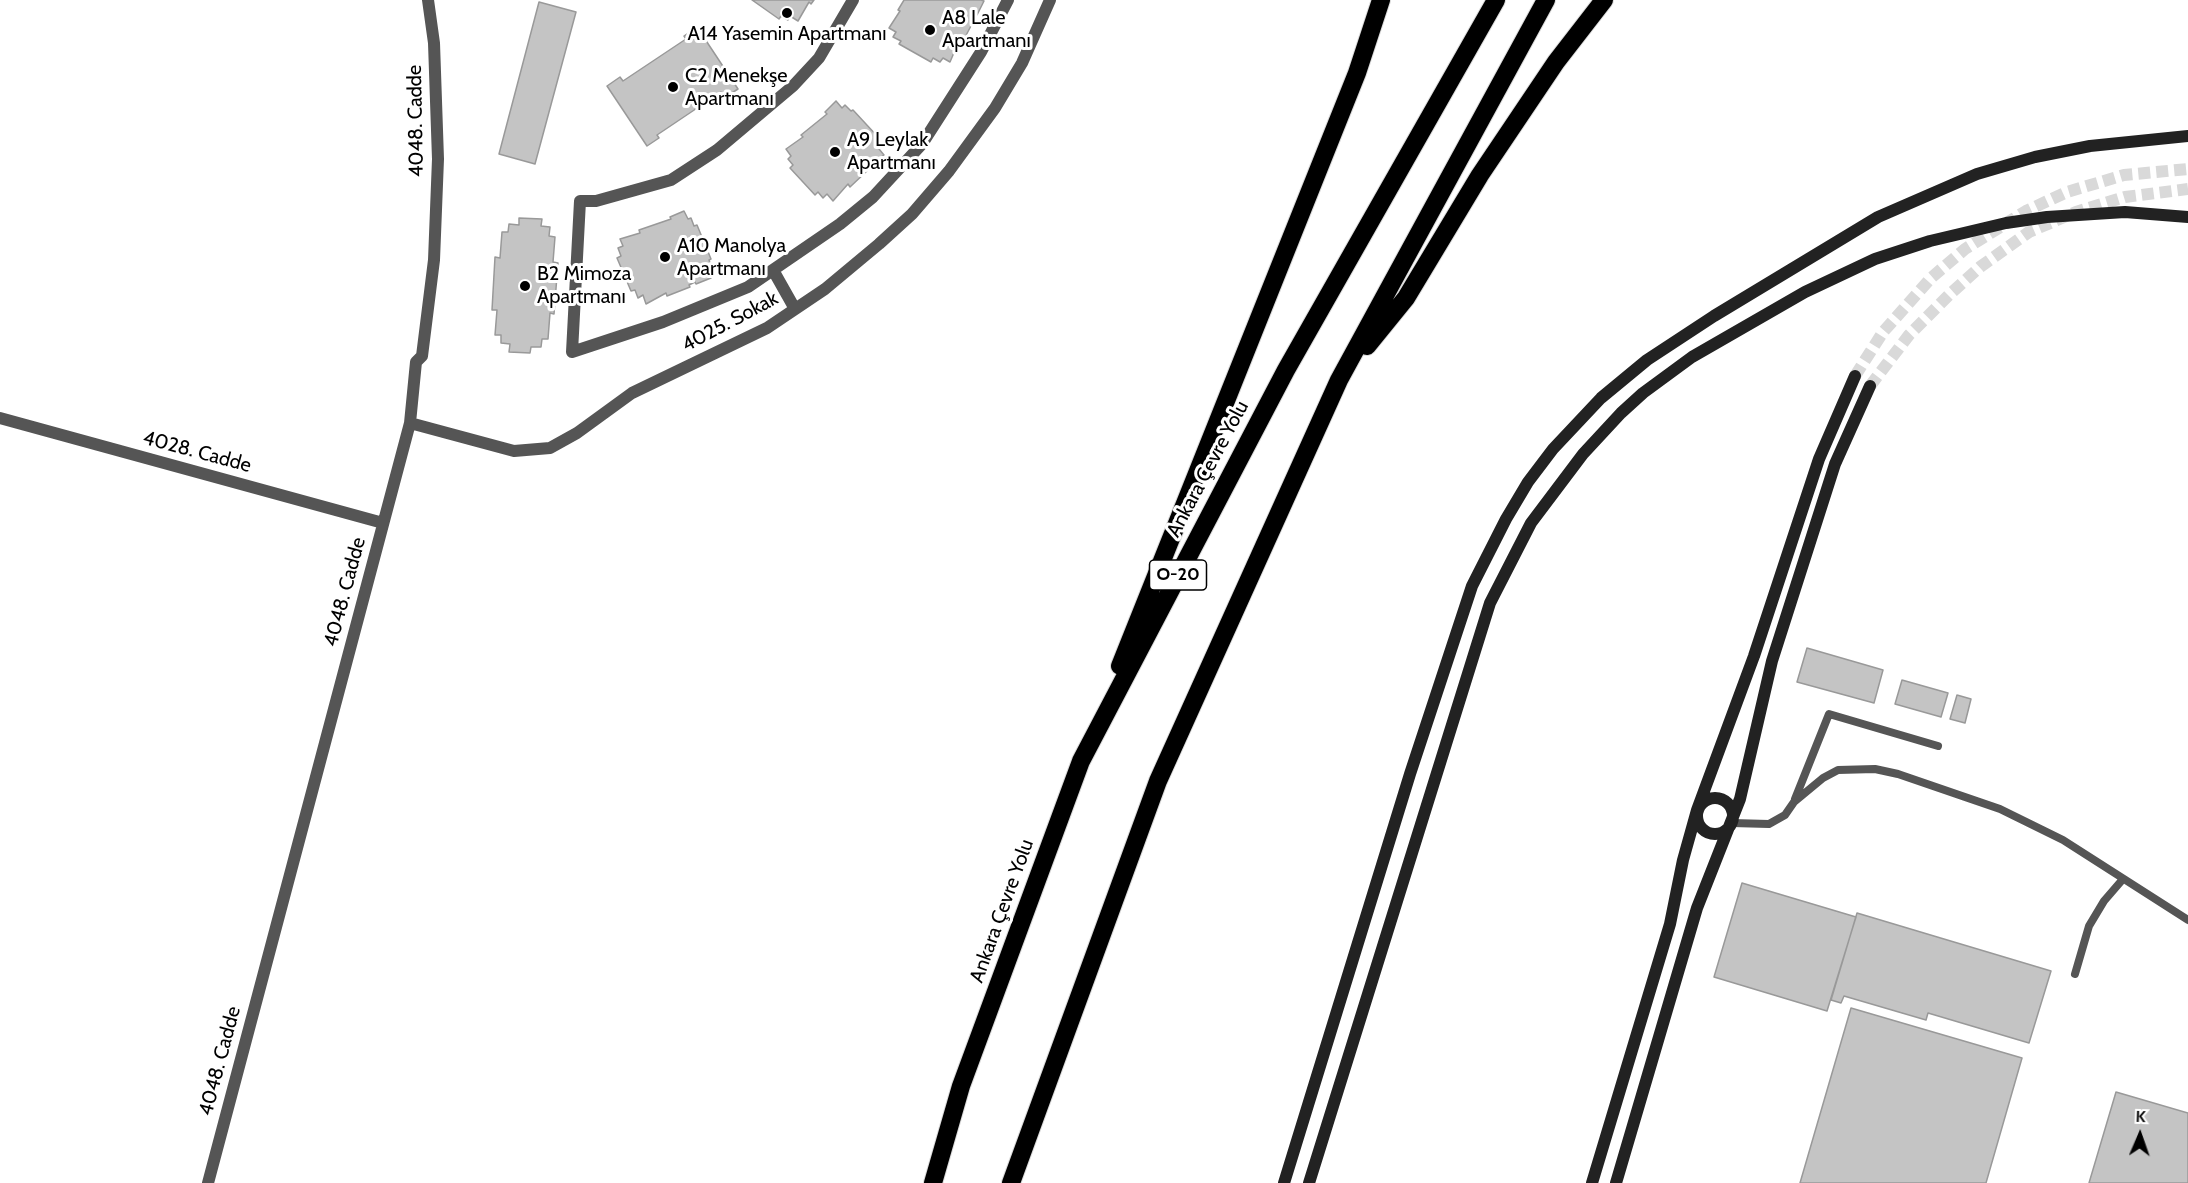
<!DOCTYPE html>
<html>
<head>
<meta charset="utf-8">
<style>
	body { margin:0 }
	#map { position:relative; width:2188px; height:1183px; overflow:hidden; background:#fff; font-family:Cabin,sans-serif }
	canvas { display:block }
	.north { position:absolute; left:2110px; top:1105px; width:60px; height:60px; -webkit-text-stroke:4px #fff; paint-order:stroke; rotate:2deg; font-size:16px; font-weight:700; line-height:24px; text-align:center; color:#000 }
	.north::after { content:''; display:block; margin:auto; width:21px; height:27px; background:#000; clip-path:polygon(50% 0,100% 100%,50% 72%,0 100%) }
</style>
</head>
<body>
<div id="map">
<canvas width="2188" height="1183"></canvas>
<div class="north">K</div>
</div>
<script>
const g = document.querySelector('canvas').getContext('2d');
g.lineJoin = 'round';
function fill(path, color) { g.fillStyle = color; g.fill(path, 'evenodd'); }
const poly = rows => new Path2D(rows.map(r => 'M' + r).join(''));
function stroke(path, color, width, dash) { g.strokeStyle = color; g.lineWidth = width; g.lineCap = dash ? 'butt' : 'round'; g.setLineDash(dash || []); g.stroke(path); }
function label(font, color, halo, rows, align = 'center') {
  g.font = font + ' Cabin,sans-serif'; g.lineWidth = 6; g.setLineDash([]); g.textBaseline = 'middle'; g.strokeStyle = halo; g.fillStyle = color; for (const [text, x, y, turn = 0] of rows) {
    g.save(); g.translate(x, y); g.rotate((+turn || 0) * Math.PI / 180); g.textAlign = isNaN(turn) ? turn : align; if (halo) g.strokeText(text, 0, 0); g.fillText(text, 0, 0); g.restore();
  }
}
const building = poly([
	[752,0,814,0,811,4,809,2,798,21,790,16,788,20,781,16,779,19,752,0],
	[904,0,981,0,984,1,977,15,975,14,971,21,973,22,962,43,959,41,950,62,943,58,940,62,933,58,931,62,899,44,901,41,893,37,896,32,889,28,900,11,898,10,904,0],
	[539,2,576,12,535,164,499,154,539,2],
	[697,27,738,89,724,98,721,92,657,135,659,138,647,146,607,86,620,77,623,81,686,39,684,36,697,27],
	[836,101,842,108,845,105,851,111,853,110,878,137,876,139,882,145,879,149,884,155,866,168,868,170,850,187,848,184,833,201,827,194,823,198,818,192,815,195,790,168,793,165,788,159,791,156,786,149,803,137,801,135,827,114,825,112,836,101],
	[684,211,688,219,691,218,694,226,697,225,711,259,709,260,712,269,707,270,711,278,696,284,695,282,689,285,690,287,667,296,666,293,646,304,643,295,638,298,635,290,631,291,617,258,621,256,618,248,623,246,620,239,640,233,639,230,671,219,670,217,684,211],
	[519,218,542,219,541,226,550,227,549,236,555,237,553,262,558,263,554,314,550,313,548,339,542,339,541,347,531,347,530,353,509,352,510,344,501,343,501,335,495,335,497,310,492,310,495,257,500,258,502,232,508,232,509,224,519,225,519,218],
	[1807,648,1883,670,1874,703,1797,682,1807,648],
	[1902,680,1948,693,1941,717,1895,704,1902,680],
	[1957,695,1971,699,1965,723,1950,719,1957,695],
	[1742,883,1856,917,1827,1011,1714,977,1742,883],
	[1857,913,2051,971,2029,1043,1928,1013,1926,1020,1844,996,1841,1003,1831,1000,1857,913],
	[1851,1008,2022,1058,1986,1183,1800,1183,1851,1008],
	[2116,1092,2188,1113,2188,1183,2089,1183,2116,1092]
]);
fill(building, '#c4c4c4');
stroke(building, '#999', 1.5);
stroke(poly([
	[1855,376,1883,332,1931,278,1965,249,2026,211,2067,192,2124,175,2188,169],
	[1870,386,1909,335,1950,294,1980,267,2029,232,2076,212,2125,197,2188,189]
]), '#d9d9d9', 12, [12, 6]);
const motorway = poly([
	[1367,346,1406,298,1480,175,1556,62,1604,0],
	[1120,666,1357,73,1381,0],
	[933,1183,961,1086,1081,761,1286,370,1496,0],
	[1011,1183,1158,781,1339,380,1546,0]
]);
stroke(motorway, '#dbdbdb', 20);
stroke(poly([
	[1795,799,1829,714,1938,746],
	[1732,823,1769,824,1785,815,1794,802,1823,778,1838,770,1875,769,1898,774,2000,809,2063,840,2188,920],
	[2075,974,2089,926,2104,901,2123,879]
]), '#555', 8);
stroke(poly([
	[853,0,819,58,793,86,717,150,671,180,596,201,580,201,572,352,663,322,748,287,840,224,873,197,922,144,981,52,1008,0],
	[773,270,795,309],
	[0,418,383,523],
	[410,423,514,451,550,448,577,433,632,393,767,328,825,289,879,244,912,214,949,171,995,108,1022,63,1050,0],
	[208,1183,410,423,416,362,422,356,434,260,438,159,434,43,428,0]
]), '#555', 12);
stroke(poly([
	'1697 816a18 18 0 1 1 36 0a18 18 0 1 1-36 0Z',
	[1284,1183,1410,774,1472,586,1506,519,1528,482,1553,449,1601,398,1647,360,1714,316,1878,217,1977,174,2035,157,2090,146,2188,136],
	[1309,1183,1490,603,1531,523,1583,454,1621,413,1643,393,1692,357,1805,292,1875,259,1930,241,2006,223,2047,217,2125,212,2188,217],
	[1592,1183,1670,924,1683,860,1697,810,1754,656,1819,459,1855,376],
	[1616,1183,1697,908,1740,799,1772,661,1835,464,1870,386]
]), '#222', 12);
stroke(motorway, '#000', 18);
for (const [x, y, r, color] of [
	[787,13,6,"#000"],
	[930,30,6,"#000"],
	[673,87,6,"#000"],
	[835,152,6,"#000"],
	[665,257,6,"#000"],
	[525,286,6,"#000"]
]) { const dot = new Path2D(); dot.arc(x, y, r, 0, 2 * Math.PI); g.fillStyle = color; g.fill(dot); stroke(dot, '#fff', 2); }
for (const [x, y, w] of [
	[1178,575,57]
]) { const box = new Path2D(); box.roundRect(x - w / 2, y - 15, w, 30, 4.5); g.fillStyle = '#fff'; g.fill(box); stroke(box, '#000', 1.5); }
label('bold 18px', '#000', null, [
	["O-20",1178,575]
]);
label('20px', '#000', '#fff', [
	["A8 Lale",942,18],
	["Apartmanı",942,41],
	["A14 Yasemin Apartmanı",787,34,"center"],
	["C2 Menekşe",685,76],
	["Apartmanı",685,99],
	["A9 Leylak",847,140],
	["Apartmanı",847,163],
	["A10 Manolya",677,246],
	["Apartmanı",677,269],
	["B2 Mimoza",537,274],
	["Apartmanı",537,297]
], 'left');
label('20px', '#000', '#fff', [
	["4048. Cadde",416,121,-91],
	["4025. Sokak",730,322,-28],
	["4028. Cadde",197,452,15],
	["Ankara Çevre Yolu",1208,469,-62],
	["4048. Cadde",345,592,-75],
	["Ankara Çevre Yolu",1002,911,-70],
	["4048. Cadde",220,1061,-75]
]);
</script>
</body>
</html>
